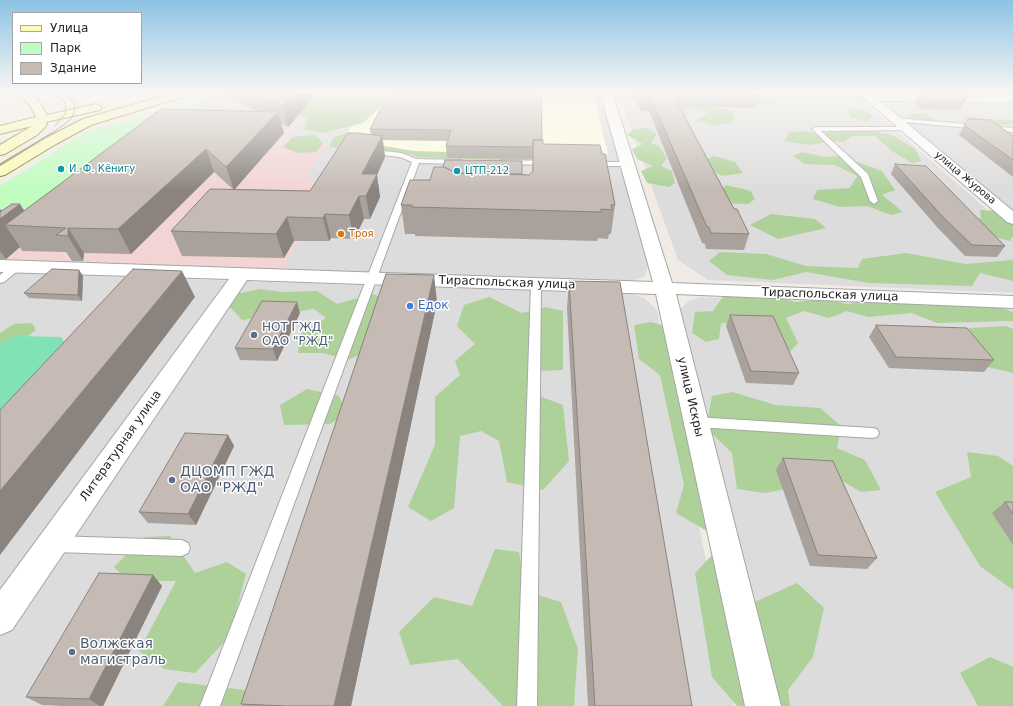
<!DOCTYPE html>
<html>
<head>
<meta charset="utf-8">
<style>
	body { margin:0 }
	#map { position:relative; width:1013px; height:706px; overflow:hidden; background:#f0ece5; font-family:"DejaVu Sans",sans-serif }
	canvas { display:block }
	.legend { position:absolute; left:12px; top:12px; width:130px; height:72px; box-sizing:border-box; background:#fff; border:1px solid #a5a5a5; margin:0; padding:5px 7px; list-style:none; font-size:12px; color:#1f1f1f }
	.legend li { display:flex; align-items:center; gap:8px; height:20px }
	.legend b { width:20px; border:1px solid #a5a5a5 }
</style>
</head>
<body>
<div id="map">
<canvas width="1013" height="706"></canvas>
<ul class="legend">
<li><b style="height:5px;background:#fcfab7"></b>Улица</li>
<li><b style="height:11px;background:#c1fcc1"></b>Парк</li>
<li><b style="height:11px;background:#c5bbb4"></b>Здание</li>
</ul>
</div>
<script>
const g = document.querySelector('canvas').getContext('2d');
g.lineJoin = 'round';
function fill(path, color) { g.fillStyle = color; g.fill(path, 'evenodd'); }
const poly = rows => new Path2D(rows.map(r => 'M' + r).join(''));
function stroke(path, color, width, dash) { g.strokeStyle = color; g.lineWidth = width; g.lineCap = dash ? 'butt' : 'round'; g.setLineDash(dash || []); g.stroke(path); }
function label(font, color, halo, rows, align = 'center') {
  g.font = font + ' "DejaVu Sans",sans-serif'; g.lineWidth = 3; g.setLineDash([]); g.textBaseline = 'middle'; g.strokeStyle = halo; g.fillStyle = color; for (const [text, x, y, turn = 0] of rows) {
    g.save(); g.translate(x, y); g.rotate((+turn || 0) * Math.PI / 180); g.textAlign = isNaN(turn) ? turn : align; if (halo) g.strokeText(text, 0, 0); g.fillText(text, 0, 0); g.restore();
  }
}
fill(poly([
	[95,92,152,92,123,99,113,99,107,98],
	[223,92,600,92,648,267,644,277,629,282,282,270,321,199,280,145,304,115,186,113,201,100],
	[620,92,843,93,859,98,1013,232,1013,293,708,280,678,260,618,93],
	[879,99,1013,101,1013,212],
	[0,273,630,294,644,298,657,310,734,706,0,706],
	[699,297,1013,308,1013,706,780,706,679,310,689,301]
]), '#dddcdc');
fill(poly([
	[186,113,304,115,280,144,326,146,307,174,321,199,282,270,0,261,0,257]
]), '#f2d4d5');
fill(poly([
	[372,92,593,92,608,154,418,155,342,141]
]), '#fffddf');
fill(poly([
	[315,92,386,92,390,98,363,123,322,133,304,129,308,118,274,110,279,102],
	[766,93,777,98,775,105,763,105,747,101,745,95],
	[849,93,866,97,869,102,861,102,843,98,840,94],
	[688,100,711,103,716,108,734,111,733,123,714,125,696,120,709,112,690,110,685,117,659,108],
	[848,109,865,110,873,116,867,122,851,117],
	[925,113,936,120,929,122,911,118,908,114],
	[972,116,984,119,1013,120,1013,124,1002,125,973,121,963,118],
	[647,128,657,134,651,143,659,146,667,158,661,166,672,171,675,183,669,187,647,183,641,171,653,166,637,159,632,149,643,144,627,135,634,129],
	[835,129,866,130,892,135,915,149,921,161,912,163,892,151,875,136,852,136,844,142,832,141,809,145,785,141,789,132,804,131,821,135],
	[350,132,360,142,414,151,548,155,541,162,418,157,411,154,395,156,329,147,334,137],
	[315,135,323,143,316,152,298,153,283,147,293,137],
	[802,152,826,157,841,156,882,171,895,190,882,195,903,212,891,215,867,206,840,207,813,199,817,190,850,188,857,176,835,165,805,164,793,156],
	[714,156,735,162,743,173,722,176,708,168,705,160],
	[726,185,751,191,755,199,748,204,723,203,716,197],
	[980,210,999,211,1013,223,1013,236,1010,241,975,232,965,220,981,218],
	[771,214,815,219,826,228,778,239,750,225],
	[720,252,766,254,806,266,858,268,862,259,906,253,966,264,1013,260,1013,281,980,273,972,286,869,283,806,272,773,280,727,275,709,261],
	[260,289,283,292,317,291,337,304,372,294,385,298,370,351,347,360,323,353,298,353,300,334,326,318,314,309,242,320,229,306,236,294],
	[724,295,771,296,796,302,824,299,848,304,875,299,990,304,1013,312,1013,321,937,323,912,313,868,317,847,311,829,318,804,311,786,318,798,343,789,353,754,322,721,323,719,339,706,342,692,333,695,312,713,311],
	[489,297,522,313,545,307,563,311,563,370,540,371,526,391,563,405,569,461,543,490,507,482,499,441,481,431,460,436,454,508,431,521,408,507,435,445,435,397,460,375,455,361,475,344,457,326,464,305],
	[651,322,670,327,678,366,673,379,688,392,710,533,676,513,684,485,660,375,639,359,634,325],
	[32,323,36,330,5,353,0,361,0,333,14,324],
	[1006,326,1013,329,1013,373,988,367,965,343,969,328],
	[307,389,339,396,347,414,330,424,284,425,280,405],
	[732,392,776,405,820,408,841,426,837,448,865,460,881,490,861,492,803,458,797,487,765,493,737,489,732,453,706,428,712,396],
	[967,452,998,456,1013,466,1013,504,1000,505,1013,520,1013,590,980,566,935,492,971,477],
	[170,536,195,573,227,562,246,574,229,637,195,673,164,669,139,651,176,581,128,581,114,567,144,537],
	[495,549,519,552,525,591,561,602,578,649,574,706,503,706,458,659,410,665,399,632,434,597,472,606],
	[714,553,748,605,797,583,824,608,813,657,788,690,790,706,737,706,712,677,695,573],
	[990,657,1013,667,1013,706,978,706,960,673],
	[178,682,253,691,252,706,163,706]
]), '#add198');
fill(poly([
	[199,103,168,129,39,221,0,220,0,186,87,131]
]), '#c1fcc1');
fill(poly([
	[16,336,61,337,64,342,0,412,0,345,4,341]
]), '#80e2b5');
const lane = poly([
	[316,92,325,92,298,101,295,99,316,92],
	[895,118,1013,128,1013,132,893,121,893,119,895,118],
	[906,127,909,129,908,130,821,131,868,174,878,201,874,204,870,201,861,177,812,129,815,127,906,127],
	[366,149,401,153,417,159,461,160,465,162,461,164,419,163,220,706,200,706,412,162,400,157,366,153,366,149],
	[502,160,549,161,553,163,549,165,505,164,502,164,502,160],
	[588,162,628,162,632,164,628,166,588,166,588,162],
	[16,264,20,265,21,267,20,269,4,282,0,283,0,275,12,265,16,264],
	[536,281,541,284,537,706,517,706,531,284,536,281],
	[696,417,872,428,877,429,879,433,877,437,872,438,696,427,691,426,689,422,691,418,696,417],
	[54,536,182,540,188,543,190,548,188,553,182,556,54,552,48,549,46,544,48,539,54,536]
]);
const street = poly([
	[600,92,612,92,672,283,1013,296,1013,308,676,294,781,706,745,706,656,294,247,280,12,630,0,635,0,590,229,279,0,272,0,260,653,282,600,92],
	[857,92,869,92,872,94,1013,96,1013,102,880,101,1013,211,1013,224,1007,222,857,92]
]);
const secondary = poly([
	[15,92,27,92,38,100,47,115,96,104,100,106,102,108,100,110,46,122,47,124,45,127,37,135,5,154,0,155,0,145,32,126,0,134,0,126,36,117,29,104,15,92],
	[177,92,194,92,192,94,91,125,56,144,5,175,0,176,0,166,46,138,83,119,177,92]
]);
stroke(lane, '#a6a6a6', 2);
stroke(street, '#a6a6a6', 2);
stroke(secondary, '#777c01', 2);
fill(lane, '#fff');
fill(street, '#fff');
fill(secondary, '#fcfab7');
stroke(poly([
	[51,92,64,100,66,106,65,114,55,126],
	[0,164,55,131,70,120,74,113,75,103,61,92]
]), '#6d6d6d', 1);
fill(poly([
	[219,92,315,92,313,92,314,97,288,127,281,123,284,133,235,189,310,191,371,134,370,129,390,92,542,140,543,144,602,154,615,205,611,234,609,234,608,239,598,238,597,241,415,236,415,234,405,234,401,205,430,180,522,174,529,175,532,171,533,159,447,158,446,146,448,141,383,140,385,157,377,175,380,197,370,219,364,219,354,239,331,238,329,241,294,241,284,258,182,256,171,231,233,189,214,172,131,254,84,253,83,261,72,261,66,252,22,251,20,247,6,259,0,259,0,209,2,211,24,211,257,111],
	[629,92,758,92,760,95,756,108,679,106,734,209,749,234,744,250,706,249,705,244,702,243,649,111,642,111],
	[894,92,976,92,974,94,900,93],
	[918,94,969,95,964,103,957,110,923,109,914,103],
	[964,125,1013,136,1013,177,959,135],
	[895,164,1005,246,997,257,965,256,937,227,891,174],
	[83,276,82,301,29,298,24,293],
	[569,281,692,706,588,706,567,308],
	[437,302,351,706,243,706,241,704],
	[300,313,277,361,240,360,235,348],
	[730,315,799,373,793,385,746,383,726,326],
	[876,325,994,360,984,372,889,368,869,337],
	[228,435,234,446,196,525,148,523,139,512],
	[783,458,877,558,867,569,810,566,776,470],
	[1005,502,1013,502,1013,545,992,513],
	[153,575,162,586,103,706,64,706,42,705,26,697]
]), '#a9a19b');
fill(poly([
	[120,92,129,92,121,94],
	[260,92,315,92,313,92,314,97,288,127,283,106],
	[969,95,964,103,957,110,962,101],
	[278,112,284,133,234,190,226,167],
	[382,136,385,157,377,175,380,197,370,219,362,174],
	[206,149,214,172,131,254,118,229],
	[359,196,364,219,354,239,349,215],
	[20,204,34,226,5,225,20,247,6,259,0,251,0,209,4,215],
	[325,214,331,238,329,241,323,218],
	[287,217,294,241,284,258,276,234],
	[68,228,84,253,83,261,68,236],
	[79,270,83,276,82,301,78,295],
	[182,271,195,297,0,555,0,491],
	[434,275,437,302,351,706,334,706],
	[297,302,300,313,277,361,273,349],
	[228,435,234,446,196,525,188,514],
	[153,575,162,586,103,706,100,706,89,699]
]), '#8a837e');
const building = poly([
	[252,92,296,92,283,106,252,92],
	[390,92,541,92,542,140,533,140,533,147,446,146,451,130,370,129,390,92],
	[640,92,758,92,760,95,672,93,734,209,737,209,749,234,711,233,709,227,707,227,651,98,645,98,640,92],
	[918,94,969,95,962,101,928,101,918,94],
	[161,109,278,112,226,167,206,149,118,229,68,228,68,236,56,235,66,228,5,225,161,109],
	[969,119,991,120,1013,136,1013,160,964,125,969,119],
	[348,133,357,133,382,136,362,174,377,174,366,196,359,196,349,215,325,214,323,218,287,217,276,234,171,231,210,189,310,191,348,133],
	[533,140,543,140,543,144,600,145,602,154,605,154,615,205,611,205,612,210,601,209,601,212,412,207,412,205,401,205,410,180,430,180,434,167,444,167,456,173,529,175,533,171,533,140],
	[445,160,522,161,522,174,456,173,444,167,443,167,445,160],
	[895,164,926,166,1005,246,972,245,943,217,895,164],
	[12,204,20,204,0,219,0,212,12,204],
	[52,269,79,270,78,295,24,293,52,269],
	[133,269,182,271,0,491,0,410,133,269],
	[386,274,434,275,334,706,286,706,241,704,386,274],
	[569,281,620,282,692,706,595,706,569,281],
	[262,301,297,302,273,349,235,348,262,301],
	[730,315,773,316,799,373,751,371,730,315],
	[876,325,967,328,994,360,896,357,876,325],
	[185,433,228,435,188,514,139,512,185,433],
	[783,458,833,461,877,558,818,555,783,458],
	[1005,502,1013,502,1013,514,1005,502],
	[99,573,153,575,89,699,26,697,99,573]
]);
fill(building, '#c5bbb4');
stroke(building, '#8a837e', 1);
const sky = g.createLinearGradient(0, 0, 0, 191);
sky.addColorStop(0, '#8dc2e4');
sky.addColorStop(0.48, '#f8f6f3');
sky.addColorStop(1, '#f8f6f300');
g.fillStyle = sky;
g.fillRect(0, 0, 1013, 191);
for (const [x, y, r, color] of [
	[61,169,4,"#0f9aa8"],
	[457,171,4,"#0f9aa8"],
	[341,234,4,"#e8710a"],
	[410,306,4,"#3f7fe0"],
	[254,335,4,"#5c6f8a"],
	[172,480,4,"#5c6f8a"],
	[72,652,4,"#5c6f8a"]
]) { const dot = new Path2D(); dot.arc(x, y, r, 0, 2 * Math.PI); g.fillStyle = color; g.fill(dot); stroke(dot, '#fff', 1.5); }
label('10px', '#0d838f', '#fff', [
	["И. Ф. Кёнигу",69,169],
	["ЦТП-212",465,171]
], 'left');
label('10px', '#1f1f1f', '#fff', [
	["улица Журова",965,178,40]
]);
label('10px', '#c56008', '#fff', [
	["Троя",349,234]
], 'left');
label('12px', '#1f1f1f', '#fff', [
	["Тираспольская улица",507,283,2],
	["Тираспольская улица",830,295,2],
	["улица Искры",690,397,77],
	["Литературная улица",121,446,-55]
]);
label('12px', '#366cbe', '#fff', [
	["Едок",418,306]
], 'left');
label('12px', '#4e5e75', '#fff', [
	["НОТ ГЖД",262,328],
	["ОАО \"РЖД\"",262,342]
], 'left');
label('14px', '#4e5e75', '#fff', [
	["ДЦОМП ГЖД",180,472],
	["ОАО \"РЖД\"",180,488],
	["Волжская",80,644],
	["магистраль",80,660]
], 'left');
</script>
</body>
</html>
